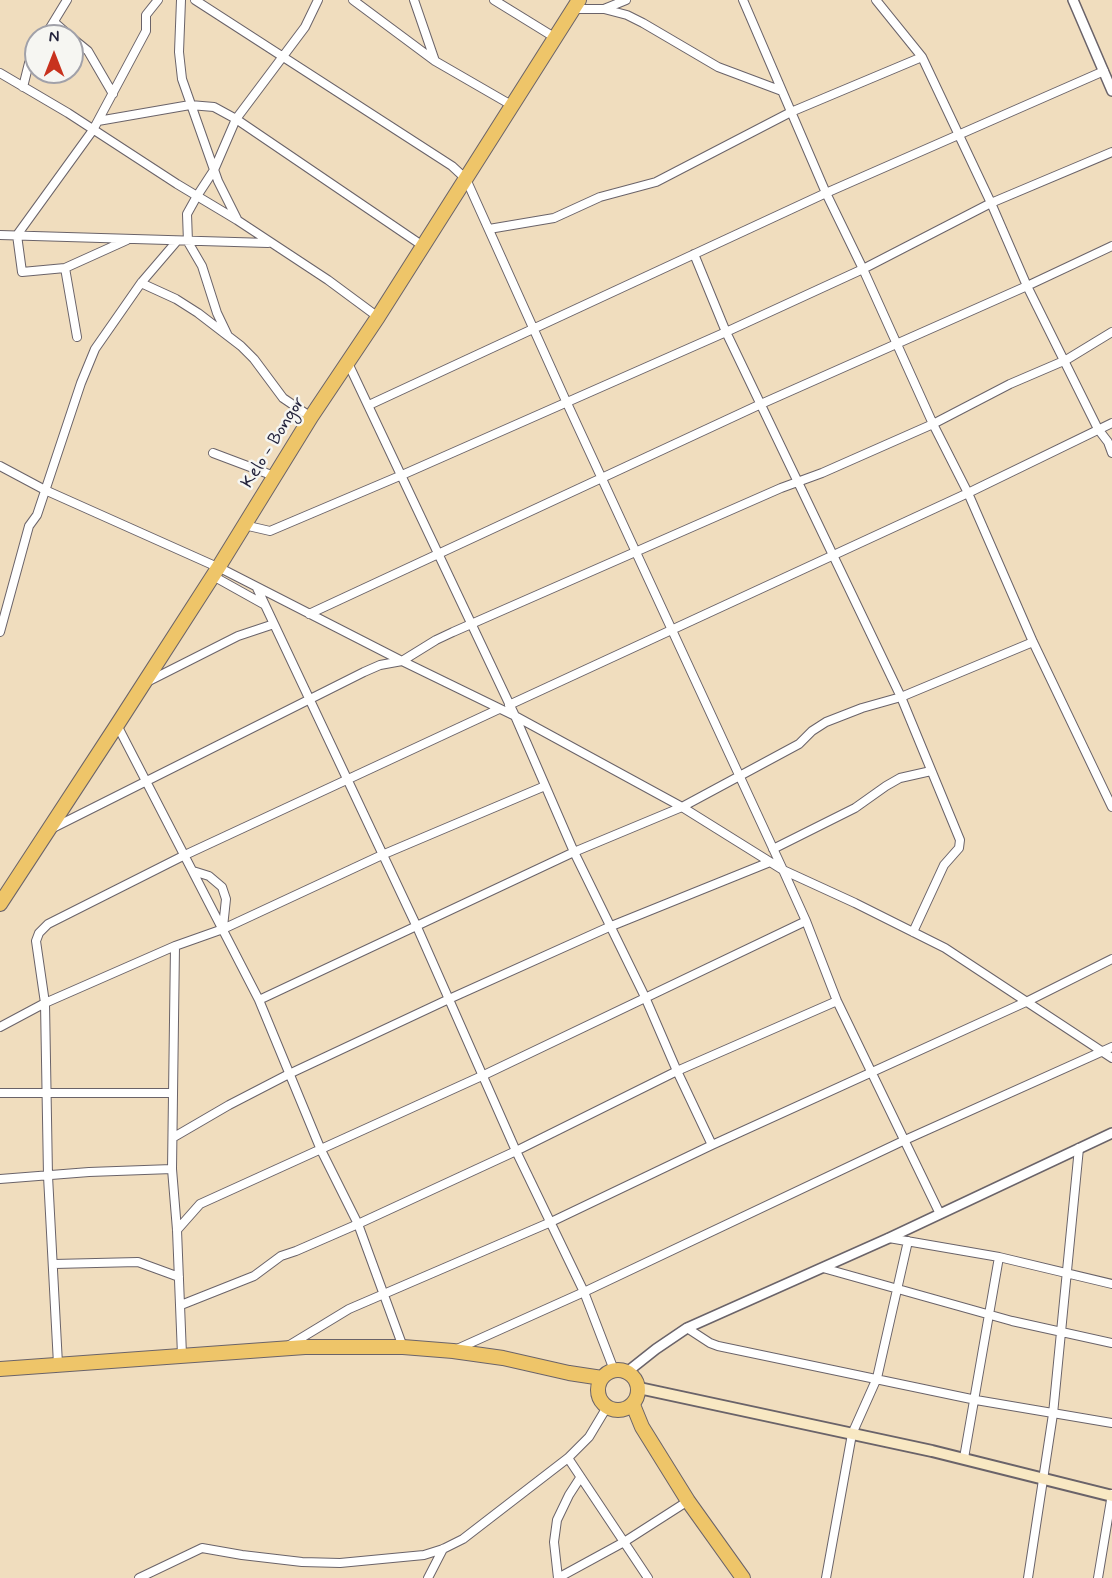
<!DOCTYPE html>
<html>
<head>
<meta charset="utf-8">
<style>
	body { margin:0 }
	#map { position:relative; width:1112px; height:1578px; overflow:hidden; background:#f0ddbe; font-family:Mynerve,sans-serif }
	canvas { display:block }
	.north { position:absolute; left:24px; top:24px; width:60px; height:60px; box-sizing:border-box; background:#f6f6f2; border:2px solid #a1a1a9; border-radius:50%; rotate:0deg; font-size:16px; font-weight:700; line-height:24px; text-align:center; color:#22223b }
	.north::after { content:''; display:block; margin:auto; width:21px; height:27px; background:#c8321e; clip-path:polygon(50% 0,100% 100%,50% 72%,0 100%) }
</style>
</head>
<body>
<div id="map">
<canvas width="1112" height="1578"></canvas>
<div class="north">N</div>
</div>
<script>
const g = document.querySelector('canvas').getContext('2d');
g.lineJoin = 'round';
const poly = rows => new Path2D(rows.map(r => 'M' + r).join(''));
function stroke(path, color, width, dash) { g.strokeStyle = color; g.lineWidth = width; g.lineCap = dash ? 'butt' : 'round'; g.setLineDash(dash || []); g.stroke(path); }
function label(font, color, halo, rows, align = 'center') {
  g.font = font + ' Mynerve,sans-serif'; g.lineWidth = 5; g.setLineDash([]); g.textBaseline = 'middle'; g.strokeStyle = halo; g.fillStyle = color; for (const [text, x, y, turn = 0] of rows) {
    g.save(); g.translate(x, y); g.rotate((+turn || 0) * Math.PI / 180); g.textAlign = isNaN(turn) ? turn : align; if (halo) g.strokeText(text, 0, 0); g.fillText(text, 0, 0); g.restore();
  }
}
const minor = poly([
	[181,0,179,52,182,79,218,181,237,219],
	[195,0,452,166,466,179,566,401,783,870,806,921,837,1001,940,1214],
	[353,0,435,61,513,106],
	[414,0,435,61],
	[494,0,554,37],
	[743,0,826,193,863,269,933,424,968,493,1033,642,1112,807],
	[876,0,922,57,991,203,1027,286,1098,429,1108,442,1112,453],
	[574,9,604,9,626,0],
	[604,9,627,15,643,23,718,67,782,91],
	[54,22,70,36],
	[45,36,67,0],
	[72,38,88,51,113,94],
	[0,73,68,113,177,184,237,220,328,280,378,317],
	[23,87,29,63,36,52],
	[98,121,190,105,214,107,236,119,423,246],
	[489,229,554,218,600,197,656,182,791,112,922,57],
	[0,235,268,243],
	[127,240,65,268,22,272,17,235,93,130,146,31,146,15,158,0],
	[694,254,726,332,901,697,960,840,959,848,944,865,913,932],
	[65,268,77,337],
	[141,283,176,299,198,313,241,346,254,359,283,398,311,417],
	[228,336,217,313,202,266,188,242,187,214,197,196,214,170,236,119,305,27,318,0],
	[347,361,515,716,574,852,645,997,677,1071,712,1145],
	[369,405,826,193,1104,71],
	[213,453,274,476],
	[0,466,45,490,224,570,402,661,515,716,682,807,783,870,855,903,945,948,1112,1058],
	[244,525,270,531,402,475,726,332,863,269,991,203,1112,152],
	[213,576,265,605],
	[257,588,417,927,516,1151,584,1292,614,1370],
	[309,614,761,404,1027,286,1112,246],
	[0,632,29,526,37,515,81,383,95,349,141,283,177,241],
	[147,682,238,636,274,624],
	[509,705,968,493,1112,423],
	[117,725,259,1000,321,1150,358,1224,403,1347],
	[53,828,364,672,380,665,402,661,436,640,453,632,781,488,822,473,933,424,1010,384,1066,360,1112,332],
	[773,849,855,808,886,786,900,778,931,771],
	[193,871,209,876,222,887,226,899,223,927],
	[175,946,172,1169,177,1230,182,1355],
	[259,1000,574,852,682,807,799,744,812,731,826,722,862,708,901,697,1033,642],
	[0,1027,45,1003,175,946,223,929,382,855,545,786],
	[0,1093,172,1093],
	[174,1137,229,1105,289,1074,449,999,609,927,770,862],
	[0,1179,89,1172,172,1169],
	[177,1230,200,1204,484,1075,806,921],
	[889,1238,999,1257,1112,1284],
	[54,1264,138,1262,179,1277],
	[823,1268,1012,1321,1112,1343],
	[181,1305,254,1276,281,1256,296,1251,358,1224,516,1151,677,1071,837,1001],
	[687,1328,710,1343,718,1346,976,1400,1112,1423],
	[288,1346,349,1309,551,1222,712,1145,1028,1001,1112,959],
	[457,1349,584,1292,905,1140,1112,1047],
	[58,1364,48,1176,45,1003,36,941,39,933,48,924,185,855,499,709],
	[568,1458,648,1578],
	[964,1458,999,1257],
	[139,1578,202,1548,242,1555,302,1562,340,1563,424,1555,443,1549,463,1539,568,1458,589,1437,607,1407],
	[428,1578,443,1549],
	[558,1578,624,1542,688,1501],
	[558,1578,554,1542,557,1520,569,1495,580,1478],
	[826,1578,852,1434,877,1378,908,1241],
	[1028,1578,1053,1414,1079,1148],
	[1098,1578,1112,1494]
]);
const tertiary = poly([
	[1073,0,1112,91],
	[627,1372,656,1349,687,1328,889,1238,1112,1133]
]);
const secondary = poly([
	[639,1388,932,1451,1112,1496]
]);
const trunk = poly([
	[0,904,117,725,218,568,311,417,378,317,579,0],
	[0,1369,305,1347,403,1347,453,1351,503,1358,569,1373,602,1378],
	'598 1390a20 20 0 1 1 40 0a20 20 0 1 1-40 0Z',
	[633,1405,642,1427,688,1501,743,1578]
]);
stroke(minor, '#6a6369', 10);
stroke(tertiary, '#6a6369', 12);
stroke(secondary, '#6a6369', 14);
stroke(trunk, '#6a6369', 16);
stroke(minor, '#fff', 8);
stroke(tertiary, '#fff', 9);
stroke(secondary, '#f8e8c3', 10);
stroke(trunk, '#eec569', 14);
label('18px', '#22223b', '#f6f6f2', [
	["Kelo - Bongor",274,443,-58]
]);
</script>
</body>
</html>
